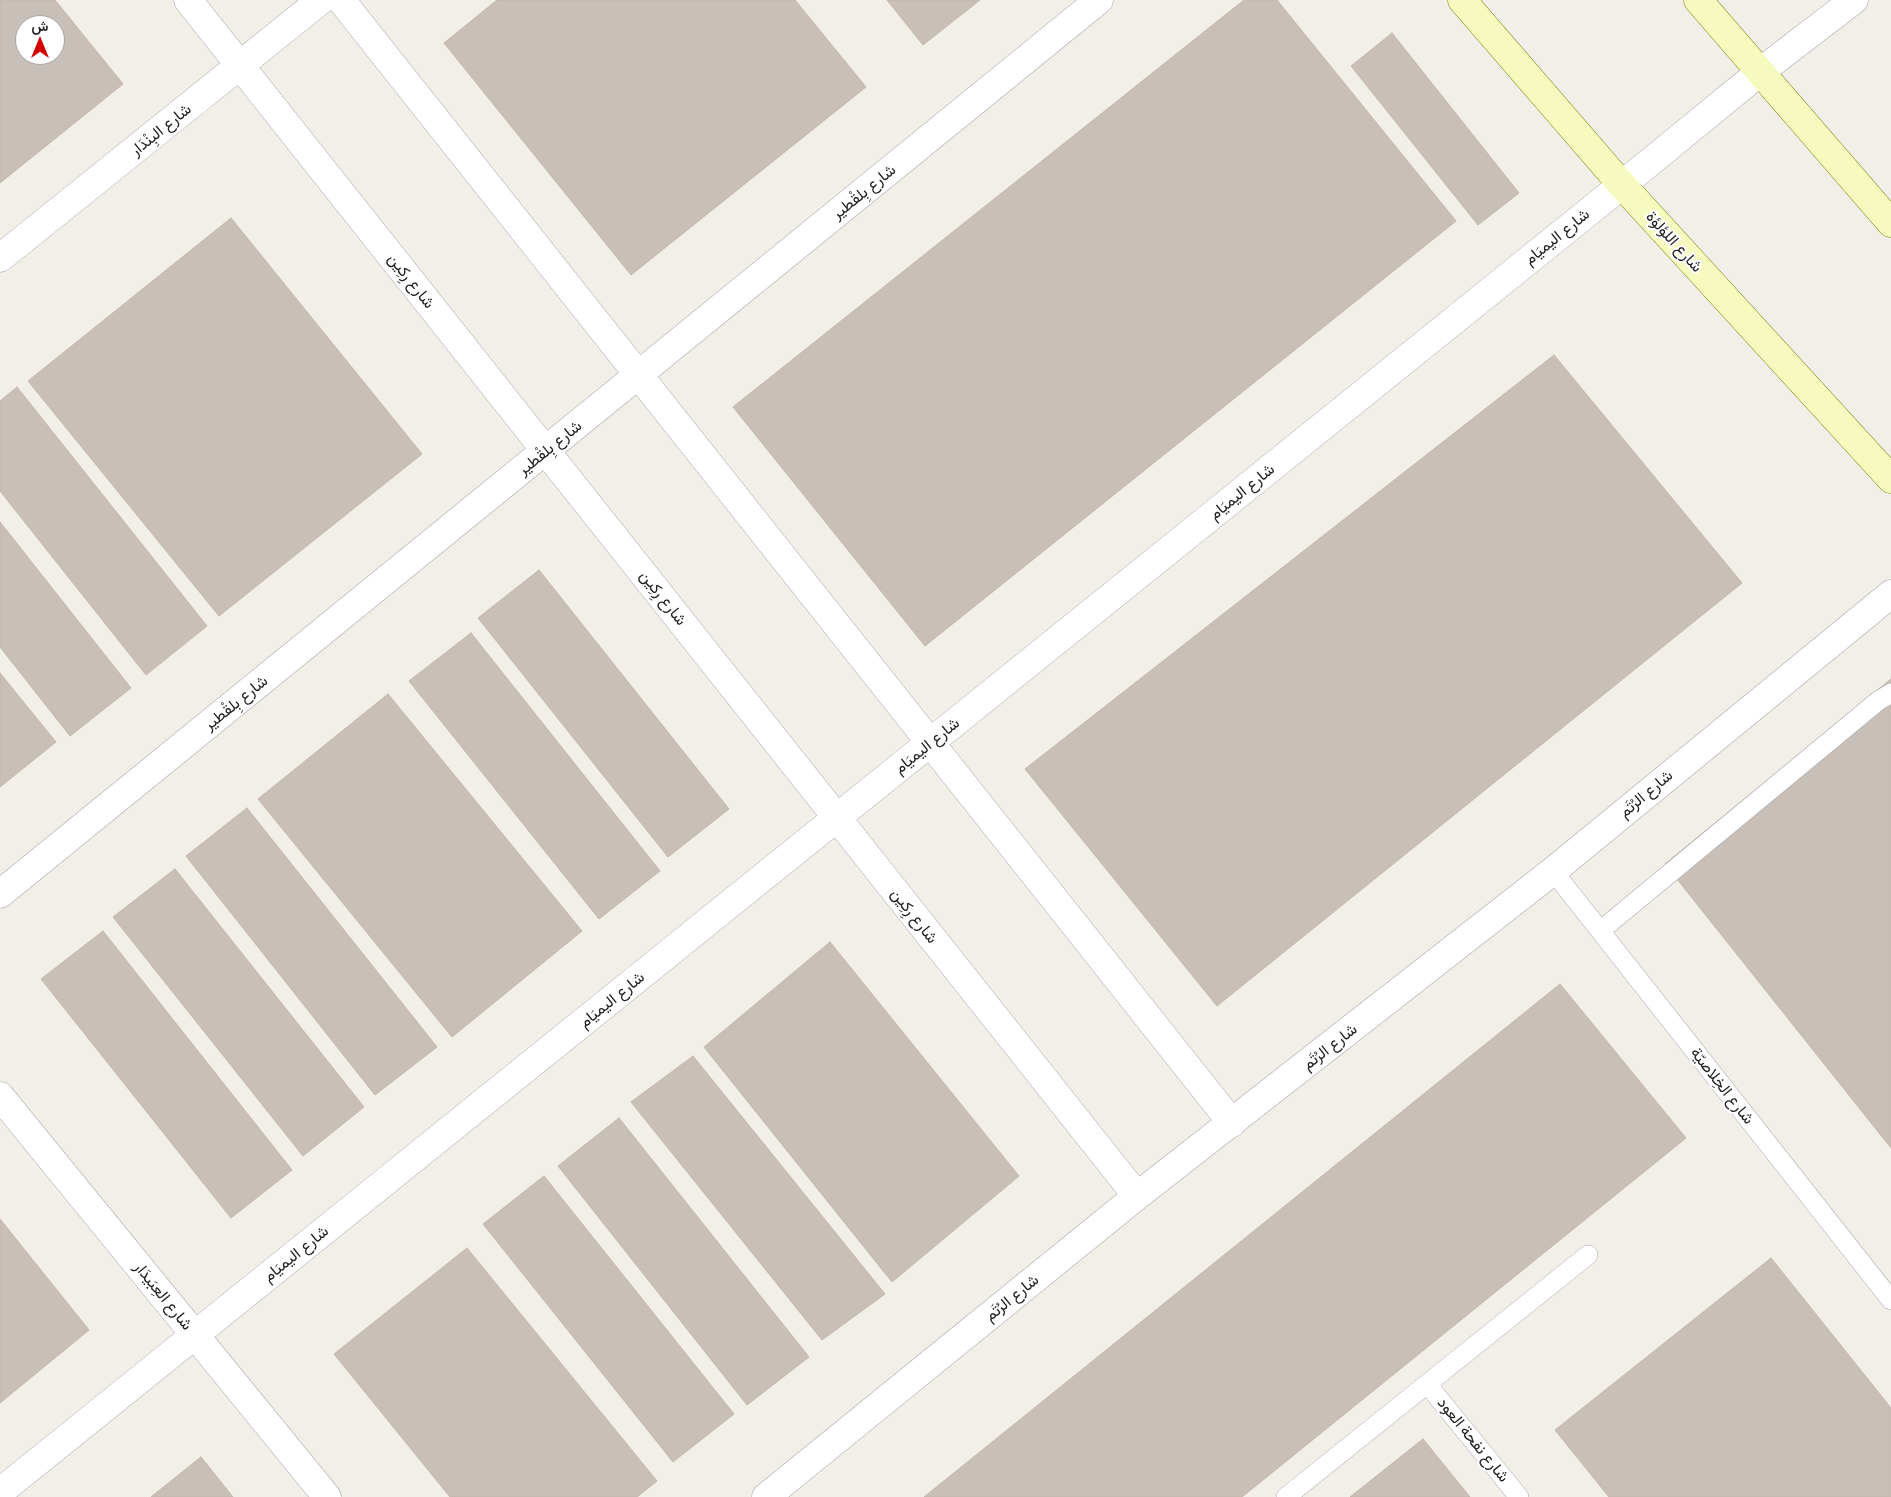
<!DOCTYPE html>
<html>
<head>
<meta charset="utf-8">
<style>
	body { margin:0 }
	#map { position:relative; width:1891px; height:1497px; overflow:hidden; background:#f2efe9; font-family:Cabin,Vazirmatn,sans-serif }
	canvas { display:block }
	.north { position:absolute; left:15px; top:15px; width:50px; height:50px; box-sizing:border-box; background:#fff; border:1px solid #a7a7a7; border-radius:50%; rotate:0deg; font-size:14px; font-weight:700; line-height:20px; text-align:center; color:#222 }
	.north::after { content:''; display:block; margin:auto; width:18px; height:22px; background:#d40000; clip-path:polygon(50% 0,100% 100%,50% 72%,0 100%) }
</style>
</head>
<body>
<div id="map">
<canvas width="1891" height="1497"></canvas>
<div class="north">ش</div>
</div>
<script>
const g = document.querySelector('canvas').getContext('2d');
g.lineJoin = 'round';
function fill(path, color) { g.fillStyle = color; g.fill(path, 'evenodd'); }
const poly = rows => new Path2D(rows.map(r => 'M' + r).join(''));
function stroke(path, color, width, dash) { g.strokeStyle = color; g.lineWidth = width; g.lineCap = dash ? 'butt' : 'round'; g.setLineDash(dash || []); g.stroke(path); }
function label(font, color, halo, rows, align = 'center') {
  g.font = font + ' Cabin,Vazirmatn,sans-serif'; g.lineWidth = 4; g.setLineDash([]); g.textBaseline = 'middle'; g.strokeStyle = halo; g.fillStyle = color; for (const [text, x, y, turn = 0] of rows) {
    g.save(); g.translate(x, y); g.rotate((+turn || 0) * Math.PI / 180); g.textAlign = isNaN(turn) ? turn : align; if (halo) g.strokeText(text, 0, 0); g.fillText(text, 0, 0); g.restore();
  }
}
const building = poly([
	[0,0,55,0,123,84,0,183,0,0],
	[25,25,55,25,55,55,25,55,25,25],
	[497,0,795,0,866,87,631,275,444,43,497,0],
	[887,0,980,0,923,45,887,0],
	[1244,0,1277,0,1456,221,925,646,733,407,1244,0],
	[1392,33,1519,193,1478,225,1351,66,1392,33],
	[231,218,422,454,219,616,28,381,231,218],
	[1554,355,1742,583,1217,1006,1025,769,1554,355],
	[17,387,207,626,146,675,0,491,0,401,17,387],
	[0,522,131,688,70,736,0,647,0,522],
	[539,570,729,809,668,857,478,618,539,570],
	[471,633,660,871,599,919,409,681,471,633],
	[0,673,56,742,0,787,0,673],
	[1891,679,1891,1148,1665,864,1891,679],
	[388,694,582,931,452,1037,258,799,388,694],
	[247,808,437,1047,375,1095,186,856,247,808],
	[175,869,364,1107,303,1156,113,917,175,869],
	[103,931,292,1170,231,1218,41,979,103,931],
	[830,942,1019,1176,892,1282,704,1047,830,942],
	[1560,984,1686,1138,1242,1497,924,1497,1560,984],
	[693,1056,885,1294,822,1340,631,1102,693,1056],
	[619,1118,809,1357,747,1405,558,1166,619,1118],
	[544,1176,734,1414,673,1462,483,1224,544,1176],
	[0,1219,89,1330,0,1403,0,1219],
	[467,1248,657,1481,637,1497,450,1497,334,1354,467,1248],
	[1771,1258,1891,1408,1891,1497,1609,1497,1555,1430,1771,1258],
	[1423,1439,1470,1497,1350,1497,1423,1439],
	[201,1457,233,1497,151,1497,201,1457]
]);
fill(building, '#c7bfb8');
stroke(building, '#c4b6ab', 1);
const lane = poly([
	[1553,871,1891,1300],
	[1600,931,1878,701,1891,693],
	[1427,1384,1519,1497],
	[1286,1497,1588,1255]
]);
const street = poly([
	[188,0,1137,1196],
	[341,0,1232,1123],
	[0,258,321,0],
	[0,894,1099,0],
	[0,1096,327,1497],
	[0,1492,1622,185,1760,72,1854,0],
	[766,1497,1137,1196,1553,871,1891,594]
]);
const secondary = poly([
	[1462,0,1622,185,1891,479],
	[1698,0,1891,223]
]);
stroke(lane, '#a9a9a9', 20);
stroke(street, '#a9a9a9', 29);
stroke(secondary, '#707d05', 29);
stroke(lane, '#fff', 19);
stroke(street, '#fff', 28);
stroke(secondary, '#f7fabf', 28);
label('16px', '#222', '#fff', [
	["شارع البِنْدَار",161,130,-39],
	["شارع بِلقْطير",864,192,-39],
	["شارع اليميَام",1557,237,-39],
	["شارع اللؤلؤة",1674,242,48],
	["شارع رِكِين",411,281,52],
	["شارع بِلقْطير",550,448,-39],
	["شارع اليميَام",1242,492,-39],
	["شارع رِكِين",663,598,52],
	["شارع بِلقْطير",236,703,-39],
	["شارع اليميَام",927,746,-39],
	["شارع الرُتَم",1646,794,-40],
	["شارع رِكِين",914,916,52],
	["شارع اليميَام",612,1000,-39],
	["شارع الرُتَم",1330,1047,-38],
	["شارع الخِلاصيّة",1722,1086,52],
	["شارع اليميَام",296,1254,-39],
	["شارع العِبَيدَار",163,1296,51],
	["شارع الرُتَم",1012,1298,-39],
	["شارع نفحة العود",1473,1440,51]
]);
</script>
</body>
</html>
